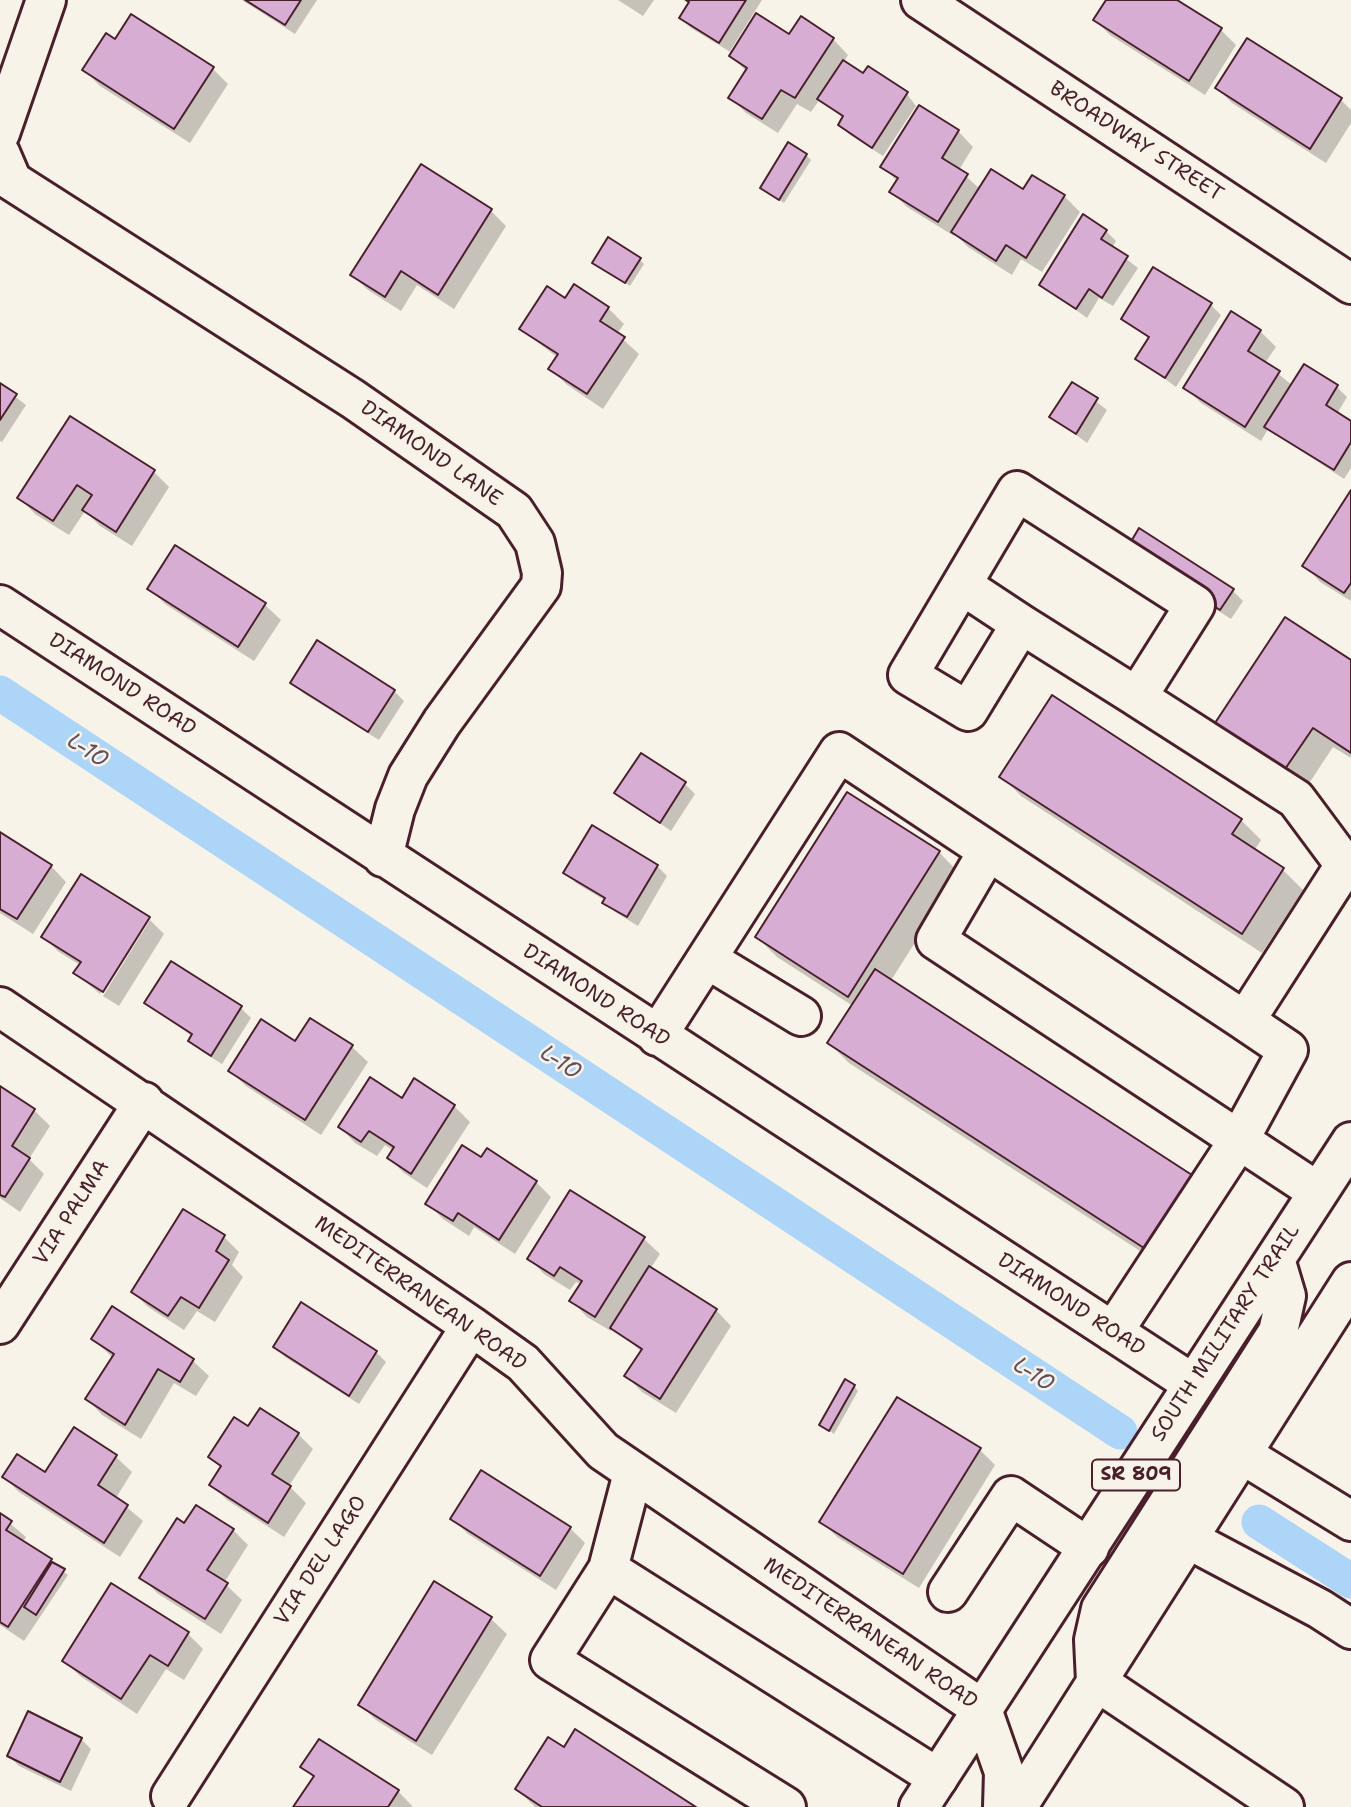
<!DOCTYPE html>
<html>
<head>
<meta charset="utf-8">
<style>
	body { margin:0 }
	canvas { display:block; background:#f7f3e8 }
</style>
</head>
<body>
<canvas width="1351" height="1807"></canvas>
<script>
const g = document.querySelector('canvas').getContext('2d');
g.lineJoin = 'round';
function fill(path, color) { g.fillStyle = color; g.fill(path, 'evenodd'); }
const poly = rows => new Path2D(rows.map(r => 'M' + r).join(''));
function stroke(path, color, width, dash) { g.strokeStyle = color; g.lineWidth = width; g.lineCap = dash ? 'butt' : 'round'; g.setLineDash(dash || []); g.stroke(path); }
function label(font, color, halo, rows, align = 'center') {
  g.font = font + ' "Shantell Sans",sans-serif'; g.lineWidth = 5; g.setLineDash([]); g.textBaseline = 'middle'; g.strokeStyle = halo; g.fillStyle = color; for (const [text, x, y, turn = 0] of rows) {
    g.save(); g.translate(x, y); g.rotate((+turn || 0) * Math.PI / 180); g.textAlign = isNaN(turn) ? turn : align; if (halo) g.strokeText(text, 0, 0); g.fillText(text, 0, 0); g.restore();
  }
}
fill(poly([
	[242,0,317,0,295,34],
	[618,0,654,0,643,16],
	[683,0,762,0,730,51,789,37,833,39,848,55,843,63,864,75,869,68,907,94,916,106,958,131,973,147,959,170,980,189,1023,192,1033,177,1064,196,1080,212,1042,272,1021,259,1012,275,968,247,955,234,954,236,907,207,892,192,898,182,882,166,919,108,916,106,883,156,850,135,840,125,844,119,820,99,811,112,797,104,778,133,746,113,730,97,747,72,731,56,732,53,691,28,681,18,689,4],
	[1108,0,1174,0,1221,30,1236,45,1205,95,1110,35,1095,20],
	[116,41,213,69,228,84,190,143,100,86,84,70],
	[1217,88,1341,100,1351,110,1351,123,1326,163,1232,103],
	[806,155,811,160,784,203,766,192],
	[491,211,506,226,454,309,417,285,401,311,368,290,352,275],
	[1106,231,1116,241,1112,248,1138,268,1113,306,1099,298,1087,318,1041,285],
	[640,260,644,264,630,286,599,267],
	[574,287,608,308,624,324,617,334,639,354,603,409,566,384,551,369,558,358,521,329,566,300],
	[1211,305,1221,315,1176,387,1138,359,1150,339,1123,319],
	[1232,314,1260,331,1276,347,1265,363,1292,385,1337,387,1347,397,1337,414,1351,423,1351,468,1344,479,1268,429,1261,441,1201,403,1185,387],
	[1073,384,1107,410,1087,443,1052,417],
	[0,385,26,405,2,442,0,441],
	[70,419,154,472,169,487,132,546,100,526,85,511,69,535,35,514,20,498],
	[1351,493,1351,601,1320,582,1305,566],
	[1140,531,1233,591,1243,601,1231,619,1138,560],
	[175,547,265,605,281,620,254,661,165,604,149,588],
	[1351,662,1351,758,1333,747,1304,791,1235,746],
	[292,682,394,691,404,701,379,740,303,693],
	[1001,776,1241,820,1261,840,1254,851,1283,870,1303,890,1262,953,1021,796],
	[685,784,695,794,671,831,617,793],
	[0,834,51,866,66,882,33,934,0,913],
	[939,852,959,873,890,982,1168,1269,849,1063,829,1043,853,1006,777,957,757,937],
	[657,866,667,876,638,926,615,912,606,901,576,883,566,873],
	[149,919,100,994,75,973,80,965,59,952,43,937],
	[150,920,164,934,119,1006,103,996],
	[171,963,241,1008,251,1018,222,1064,201,1051,191,1041,193,1037,146,1003],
	[310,1020,352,1047,368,1062,321,1135,246,1086,230,1071,295,1043],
	[415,1080,454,1106,470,1122,427,1188,404,1173,389,1158,394,1151,385,1145,377,1156,355,1143,340,1127,402,1100],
	[0,1088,34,1110,50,1126,29,1159,44,1174,20,1212,0,1198],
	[481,1159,536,1182,551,1197,515,1254,474,1227,469,1236,443,1219,427,1203],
	[570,1192,644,1239,660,1254,650,1269,716,1310,731,1326,676,1413,642,1392,626,1376,642,1352,613,1328,611,1331,587,1317,572,1301,582,1285,576,1282,570,1290,544,1274,529,1258],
	[183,1211,224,1237,239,1252,232,1265,243,1277,215,1322,197,1311,184,1330,148,1307,133,1292],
	[112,1309,193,1361,209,1376,196,1396,174,1383,141,1439,102,1415,87,1399,113,1358,93,1339],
	[275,1347,376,1352,386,1362,359,1404,285,1357],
	[854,1386,858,1391,834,1434,821,1425],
	[898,1399,980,1450,995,1465,919,1588,837,1537,822,1522],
	[248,1429,298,1434,313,1449,289,1486,306,1503,284,1537,227,1500,212,1485,222,1468,210,1457],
	[74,1430,116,1457,132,1472,116,1498,143,1521,120,1557,19,1492,4,1477,46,1475],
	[0,1515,26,1537,23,1542,68,1575,24,1641,0,1625],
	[453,1519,570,1528,585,1543,556,1590,468,1534],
	[185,1525,233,1530,248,1545,224,1583,242,1600,221,1634,157,1593,142,1577],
	[435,1584,491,1619,507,1634,432,1755,376,1720,360,1705],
	[112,1586,188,1634,203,1649,184,1680,166,1669,137,1714,80,1676,64,1661],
	[81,1739,91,1749,71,1791,19,1766,9,1756],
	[303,1767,398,1791,413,1807,295,1807,314,1778],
	[517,1789,692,1807,535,1807]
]), '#0003');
stroke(poly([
	[0,693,1120,1432],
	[1259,1522,1351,1581]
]), '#acd5f7', 35);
const building = poly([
	[245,0,301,0,285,25,245,0],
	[686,0,746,0,719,43,679,18,689,2,686,0],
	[1106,0,1177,0,1222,28,1189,81,1093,20,1106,0],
	[756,13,789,34,801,16,834,38,795,98,781,90,762,119,728,98,747,68,729,56,756,13],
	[131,14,214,67,174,129,82,70,106,33,115,39,131,14],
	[1247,38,1342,98,1310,149,1215,88,1247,38],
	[843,60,863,73,868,66,908,92,872,148,838,125,843,116,817,99,843,60],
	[919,105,959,130,942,158,968,174,938,222,889,192,898,178,880,167,919,105],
	[788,142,807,154,779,200,760,188,788,142],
	[421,164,492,209,438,295,401,271,385,297,350,275,421,164],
	[991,169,1023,189,1032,175,1065,195,1026,258,1006,245,996,261,951,232,991,169],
	[1083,214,1107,230,1101,239,1128,256,1102,298,1089,289,1076,309,1039,285,1083,214],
	[608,237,641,258,625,283,592,263,608,237],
	[1153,267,1212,303,1165,378,1135,359,1149,337,1121,319,1153,267],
	[574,284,609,307,600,321,625,337,587,394,548,369,558,354,519,329,547,286,565,298,574,284],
	[1231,311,1261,330,1248,351,1280,371,1245,427,1183,388,1231,311],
	[1304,364,1338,385,1326,405,1351,421,1351,442,1334,470,1264,427,1304,364],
	[1072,382,1098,398,1076,434,1049,417,1072,382],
	[0,383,17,394,0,420,0,383],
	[70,416,155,470,116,532,82,510,92,495,77,485,53,521,17,498,70,416],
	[1351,490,1351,583,1344,593,1302,566,1351,490],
	[1139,528,1234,589,1220,610,1126,550,1139,528],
	[175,545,266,603,238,647,147,589,175,545],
	[1285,617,1351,660,1351,753,1313,728,1283,772,1213,726,1285,617],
	[317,640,395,690,368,732,290,683,317,640],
	[1052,695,1242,819,1232,834,1284,868,1242,934,999,777,1052,695],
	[641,753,686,782,660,823,614,793,641,753],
	[847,792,940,851,848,997,755,937,847,792],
	[592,825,658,865,627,917,602,903,605,898,563,873,592,825],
	[0,832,52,865,17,919,0,909,0,832],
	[81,874,150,917,103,992,73,973,81,962,41,937,81,874],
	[171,961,242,1006,211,1056,188,1041,192,1034,144,1003,171,961],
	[875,969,1195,1177,1147,1250,827,1043,875,969],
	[310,1018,353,1045,305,1120,228,1071,261,1019,295,1041,310,1018],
	[370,1077,402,1098,414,1078,455,1105,411,1174,387,1158,394,1147,369,1131,361,1142,338,1127,370,1077],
	[0,1086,35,1109,12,1146,30,1158,5,1197,0,1195,0,1086],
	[462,1145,481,1157,487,1148,537,1181,499,1240,458,1213,453,1221,425,1204,462,1145],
	[570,1190,645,1237,595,1317,569,1301,582,1281,560,1267,554,1276,527,1259,570,1190],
	[183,1209,225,1235,216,1251,229,1260,199,1308,181,1297,168,1316,131,1292,183,1209],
	[649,1266,717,1309,660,1399,624,1376,642,1349,610,1328,649,1266],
	[301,1302,377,1351,349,1396,273,1347,301,1302],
	[112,1306,194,1359,180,1382,158,1369,125,1425,85,1399,114,1354,91,1339,112,1306],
	[845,1379,855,1385,829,1431,819,1425,845,1379],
	[897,1397,981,1448,903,1574,819,1522,897,1397],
	[260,1408,299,1433,272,1474,291,1486,268,1523,209,1485,221,1466,208,1457,234,1417,248,1426,260,1408],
	[74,1427,117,1455,98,1485,128,1505,104,1543,2,1477,17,1454,45,1472,74,1427],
	[481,1470,571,1527,540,1576,450,1519,481,1470],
	[196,1505,234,1529,207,1570,228,1583,205,1619,139,1578,177,1518,184,1523,196,1505],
	[0,1513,12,1521,6,1530,52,1559,8,1627,0,1622,0,1513],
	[52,1562,65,1569,36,1615,24,1607,52,1562],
	[434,1581,492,1617,416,1741,358,1705,434,1581],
	[111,1583,189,1632,168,1666,150,1655,121,1699,62,1661,111,1583],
	[28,1711,82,1738,60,1782,7,1756,28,1711],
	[575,1729,696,1807,542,1807,515,1789,548,1737,564,1747,575,1729],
	[319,1739,399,1790,388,1807,293,1807,314,1776,300,1767,319,1739]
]);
fill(building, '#d7add3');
stroke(building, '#4a1f2b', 2);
const minor = poly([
	[921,0,1351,284],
	[0,133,46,0],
	[0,153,12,181,353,399,514,511,535,543,542,573,541,586,442,722,408,776,395,809,383,857],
	[962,585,1021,624],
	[0,605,1193,1384],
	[1137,697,1021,624,968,711,908,675,1017,491,1195,605,1137,697,1296,799,1345,865],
	[988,851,936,940,1318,1192],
	[707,959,801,1016],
	[0,1007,471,1326,523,1363,603,1451,982,1709,1004,1772,1003,1807],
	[657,1036,839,752,1245,1021,1345,865,1351,869],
	[0,1324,144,1102],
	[1113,1332,1239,1140,1288,1050,1245,1021],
	[1240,1453,1351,1521],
	[633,1473,608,1569,938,1778],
	[1186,1538,1320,1609,1351,1629],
	[608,1569,550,1660,786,1807],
	[948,1592,1011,1496,1089,1548],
	[1096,1681,1284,1807],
	[171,1796,471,1326]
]);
const major = poly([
	[1096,1681,1094,1640,1101,1609,1278,1332,1286,1296,1275,1259],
	[919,1807,1351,1142],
	[1017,1807,1351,1282]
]);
stroke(minor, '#4a1f2b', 44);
stroke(major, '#4a1f2b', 44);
stroke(minor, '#f7f3e8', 38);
stroke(major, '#f7f3e8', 38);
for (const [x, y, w] of [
	[1136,1475,88]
]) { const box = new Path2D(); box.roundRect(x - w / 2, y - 15.5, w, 31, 5); g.fillStyle = '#f7f3e8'; g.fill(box); stroke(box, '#4a1f2b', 2); }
label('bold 19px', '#4a1f2b', null, [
	["SR 809",1136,1475]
]);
label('21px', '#4a1f2b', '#f7f3e8', [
	["BROADWAY STREET",1136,142,33],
	["DIAMOND LANE",431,454,35],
	["DIAMOND ROAD",122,685,33],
	["DIAMOND ROAD",596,996,33],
	["VIA PALMA",72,1213,-57],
	["MEDITERRANEAN ROAD",420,1294,35],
	["DIAMOND ROAD",1071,1305,33],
	["SOUTH MILITARY TRAIL",1226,1333,-57],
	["VIA DEL LAGO",321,1561,-57],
	["MEDITERRANEAN ROAD",870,1634,34]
]);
label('italic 23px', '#624c5e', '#f7f3e8', [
	["L-10",87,751,33],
	["L-10",560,1063,33],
	["L-10",1033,1375,33]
]);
</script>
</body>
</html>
